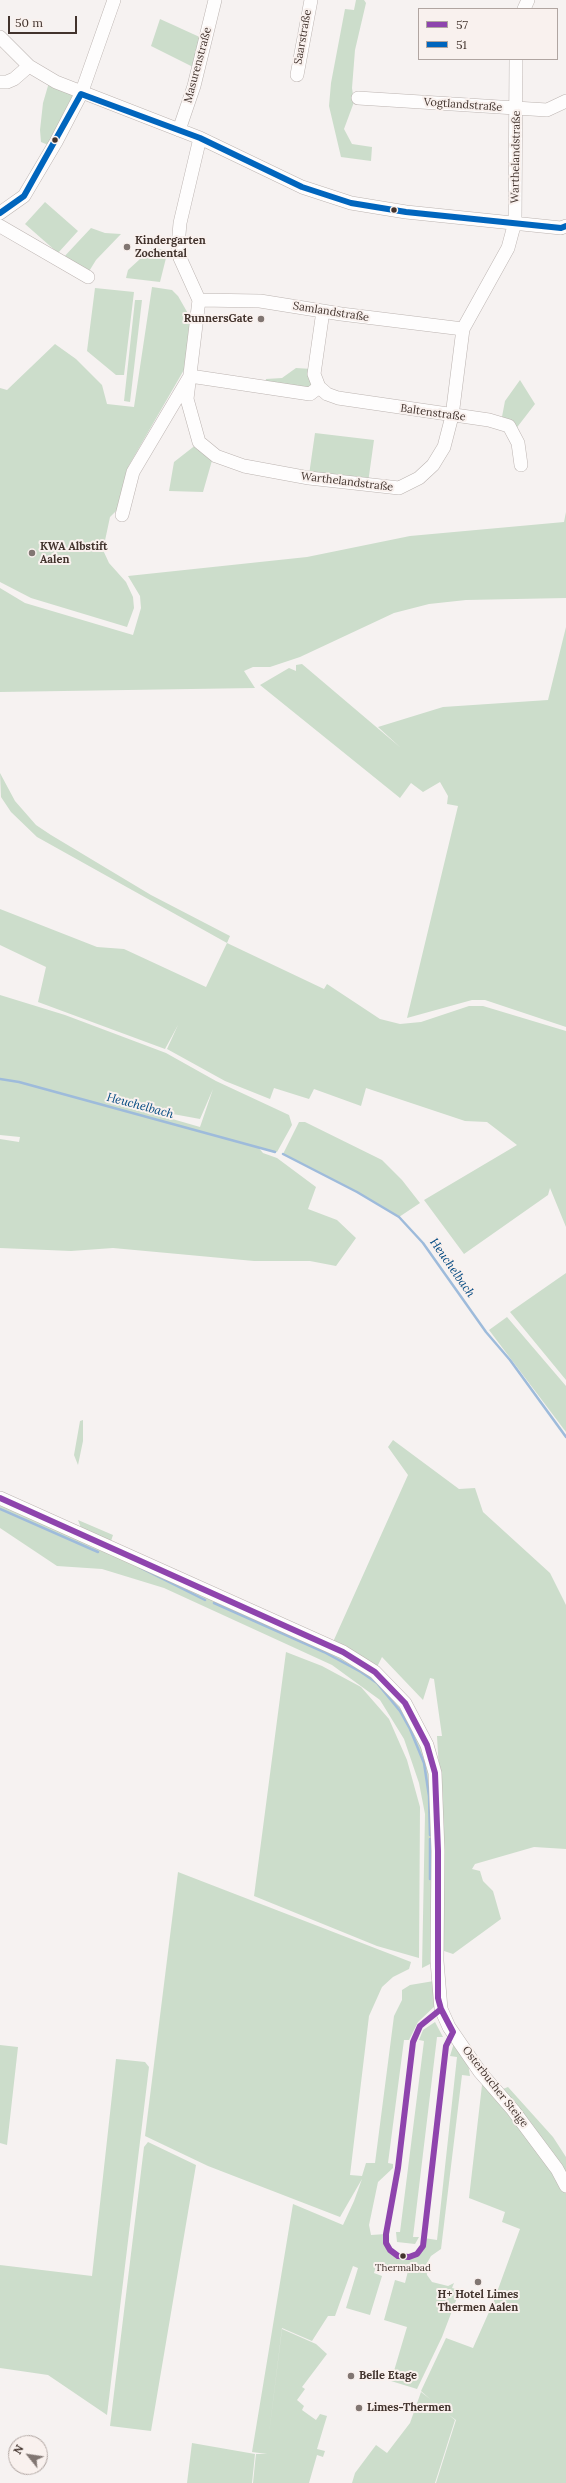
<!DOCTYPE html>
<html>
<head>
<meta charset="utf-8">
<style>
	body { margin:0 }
	#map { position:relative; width:566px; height:2483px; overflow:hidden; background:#f6f2f1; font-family:Lora,serif }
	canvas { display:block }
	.legend { position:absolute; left:418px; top:8px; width:140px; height:52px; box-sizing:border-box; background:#f9f1ee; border:1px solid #b0a5a1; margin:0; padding:5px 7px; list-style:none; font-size:12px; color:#42332d }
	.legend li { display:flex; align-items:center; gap:8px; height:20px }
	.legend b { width:20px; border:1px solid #b0a5a1 }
	.north { position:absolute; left:8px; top:2435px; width:40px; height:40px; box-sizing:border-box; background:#f9f1ee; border:1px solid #b0a5a1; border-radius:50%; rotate:300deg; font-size:11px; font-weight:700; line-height:16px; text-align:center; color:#42332d }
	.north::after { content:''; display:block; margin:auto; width:14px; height:18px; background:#817672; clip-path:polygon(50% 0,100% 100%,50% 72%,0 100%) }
	.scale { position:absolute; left:8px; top:16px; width:69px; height:18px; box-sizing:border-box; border:2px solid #42332d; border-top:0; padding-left:5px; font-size:12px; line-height:14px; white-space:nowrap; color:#42332d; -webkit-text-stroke:3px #f9f1ee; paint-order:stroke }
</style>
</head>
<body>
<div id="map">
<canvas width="566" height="2483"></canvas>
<ul class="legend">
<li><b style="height:5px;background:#8e44ad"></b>57</li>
<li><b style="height:5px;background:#0065bd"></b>51</li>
</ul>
<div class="north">N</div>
<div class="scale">50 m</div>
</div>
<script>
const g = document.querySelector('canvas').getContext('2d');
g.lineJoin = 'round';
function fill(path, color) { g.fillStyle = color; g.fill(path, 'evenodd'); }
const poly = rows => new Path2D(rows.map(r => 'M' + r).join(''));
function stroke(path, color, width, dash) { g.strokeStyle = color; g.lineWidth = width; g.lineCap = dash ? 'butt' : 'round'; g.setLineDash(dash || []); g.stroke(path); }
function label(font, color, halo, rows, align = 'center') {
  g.font = font + ' Lora,serif'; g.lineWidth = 4; g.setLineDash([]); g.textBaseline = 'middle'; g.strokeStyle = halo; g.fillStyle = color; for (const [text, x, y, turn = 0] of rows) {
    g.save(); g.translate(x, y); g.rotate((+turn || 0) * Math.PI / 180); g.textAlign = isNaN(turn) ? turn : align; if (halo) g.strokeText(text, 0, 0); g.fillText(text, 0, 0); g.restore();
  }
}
fill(poly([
	[356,0,364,0,366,3,355,50,352,88,354,102,344,129,352,144,372,147,371,161,341,157,329,106,331,83,345,9,354,10],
	[160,19,204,39,195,68,151,46],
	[50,79,81,94,53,147,41,142,40,130,43,103],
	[45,202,78,231,58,253,25,224],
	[91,228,105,233,121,234,96,260,88,273,62,259],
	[152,248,168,250,160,282,126,278,128,270],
	[152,287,172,290,178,296,190,317,192,333,185,368,128,467,124,503,110,517,103,550,109,563,126,582,133,597,134,608,127,627,31,598,0,582,0,388,7,390,55,344,76,359,102,385,107,404,134,407],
	[95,288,134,292,124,375,116,375,87,351],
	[135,300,142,300,130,402,124,401],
	[296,368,312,369,315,385,309,392,265,386,266,379,282,378],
	[520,380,535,404,515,430,501,422,505,401],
	[315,433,374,440,368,483,309,475],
	[197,444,213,457,203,492,169,491,174,462],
	[566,512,566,598,466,600,429,604,394,613,300,657,270,667,253,667,244,671,255,688,0,692,0,588,25,603,133,635,141,608,140,596,128,576,307,557,410,536,564,522],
	[566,627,566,1027,485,1000,472,1000,407,1018,458,806,447,804,448,796,440,782,423,792,411,783,400,798,260,685,289,668,296,671,296,665,302,664,401,748,378,727,443,707,548,700],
	[0,773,15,801,36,825,51,835,151,895,230,936,227,943,324,989,327,984,380,1019,400,1024,421,1022,469,1006,483,1006,566,1031,566,1227,550,1188,548,1195,464,1254,424,1200,517,1145,487,1122,465,1121,366,1088,361,1106,314,1089,309,1099,274,1088,270,1099,225,1081,167,1049,178,1025,165,1049,38,1002,46,967,0,945,0,909,97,947,124,949,206,987,227,943,37,837,11,812,1,797],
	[0,995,65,1015,166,1053,216,1081,289,1115,292,1125,277,1152,258,1147,263,1153,277,1158,316,1187,308,1209,337,1220,356,1238,336,1266,310,1261,254,1261,113,1248,71,1251,0,1248,0,1139,19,1142,20,1137,0,1135],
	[213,1089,200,1127,124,1105,200,1119],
	[299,1122,305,1122,382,1160,402,1180,420,1203,399,1217,357,1192,283,1154],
	[566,1273,566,1380,510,1312],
	[507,1317,566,1386,566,1432,489,1330],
	[83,1420,83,1441,78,1465,74,1455,80,1421],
	[393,1440,459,1489,475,1488,483,1512,550,1573,566,1605,566,1849,534,1847,475,1864,472,1869,480,1871,483,1881,493,1891,501,1919,453,1954,441,1950,443,1839,437,1736,442,1736,434,1679,430,1678,423,1700,382,1657,377,1667,333,1642,408,1475,388,1447],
	[0,1504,346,1660,369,1673,399,1704,417,1733,431,1774,433,1803,432,1963,422,1968,425,1814,419,1783,404,1739,380,1700,332,1665,164,1588,102,1569,57,1566,0,1528],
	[78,1520,113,1535,111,1541,81,1528],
	[286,1652,322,1666,361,1687,389,1719,407,1760,420,1807,419,1958,377,1946,254,1896],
	[178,1872,411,1962,409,1969,393,1977,382,1987,369,2016,350,2175,362,2176,366,2163,375,2163,394,2016,402,2000,402,1990,410,1985,434,1981,436,2005,418,2022,409,2040,404,2040,388,2163,393,2164,393,2168,378,2182,369,2225,371,2235,386,2234,386,2243,390,2250,398,2256,409,2257,417,2254,421,2250,424,2238,437,2240,457,2057,450,2056,454,2043,468,2063,470,2076,462,2075,441,2249,431,2256,426,2265,427,2275,432,2282,448,2286,454,2283,452,2288,460,2290,442,2337,417,2389,391,2381,407,2327,384,2320,395,2280,405,2283,408,2271,377,2263,374,2273,382,2276,370,2315,346,2308,358,2268,353,2266,335,2316,328,2316,312,2341,282,2328,267,2450,282,2329,316,2344,327,2354,302,2387,305,2389,297,2400,304,2406,302,2410,316,2420,320,2414,327,2416,317,2449,325,2451,323,2457,317,2455,309,2483,253,2483,256,2454,267,2454,252,2452,293,2204,343,2225,354,2201,362,2179,340,2217,208,2166,145,2136],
	[435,2022,443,2037,437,2037,413,2237,419,2237,415,2244,397,2242,396,2232,400,2232,424,2041,419,2040,423,2030],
	[0,2045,18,2047,7,2145,0,2143],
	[116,2059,145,2062,149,2067,107,2415,48,2375,0,2368,0,2265,92,2276],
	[484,2082,498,2091,508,2087,553,2137,566,2157,566,2483,436,2483,456,2420,449,2415,455,2420,435,2483,352,2483,355,2473,376,2445,387,2453,410,2423,421,2392,430,2399,421,2391,446,2338,473,2348,493,2303,520,2229,502,2222,505,2212,469,2198,482,2085],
	[148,2142,196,2165,151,2431,110,2426,144,2147],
	[192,2443,255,2454,252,2483,187,2483]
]), '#ccddcb');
stroke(poly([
	[0,1079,19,1082,275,1152],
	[283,1154,357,1192,399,1217,423,1243,486,1332,510,1360,566,1437],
	[0,1509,98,1552],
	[139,1567,205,1600],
	[214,1603,324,1652,361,1672,377,1683,400,1711,410,1729,424,1763,429,1796,430,1835],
	[430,1879,430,1839]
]), '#9ebbdb', 2.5);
const minor = poly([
	[524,9,528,0],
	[0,37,29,66,56,82,200,138,302,187,351,203,406,212,561,228,566,226],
	[297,75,311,0],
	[0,82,7,82,14,79,29,66],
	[358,98,547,110,566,101],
	[179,130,194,86,215,0],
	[200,138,180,223,178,246,180,258,199,300,187,399,199,442,216,456,244,466,309,478,399,488,419,478,433,465,444,447,452,416,463,329,508,248,515,222,516,59],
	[0,213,24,196,56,142,81,94,114,0],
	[0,226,88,277],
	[199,300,260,301,341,314,463,329],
	[323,311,314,374,319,387,327,394,338,398,489,420,509,426,518,443,521,465],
	[122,515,133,472,190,376,310,394,319,387],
	[0,1498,343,1652,375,1672,405,1703,427,1745,435,1773,438,1851,437,1961,441,2009,449,2027,480,2072,513,2110,557,2169,566,2186]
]);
stroke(minor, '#bcb4b1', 14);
stroke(minor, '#fefdfd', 13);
stroke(poly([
	[0,1498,343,1652,375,1672,405,1703,427,1745,435,1773,438,1851,438,1998,441,2009],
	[441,2009,453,2032,446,2046,423,2246,417,2254,409,2257,398,2256,390,2250,386,2243,386,2234,398,2168,413,2042,420,2026,441,2009]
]), '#8e44ad', 6);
stroke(poly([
	[0,213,24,196,81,94,200,138,302,187,351,203,406,212,561,228,566,226]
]), '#0065bd', 6);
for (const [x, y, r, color] of [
	[55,140,3.5,"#42332d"],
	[394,210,3.5,"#42332d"],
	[127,247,4,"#817672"],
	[261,319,4,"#817672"],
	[32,553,4,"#817672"],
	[403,2256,3.5,"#42332d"],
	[478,2282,4,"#817672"],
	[351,2376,4,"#817672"],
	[359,2408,4,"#817672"]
]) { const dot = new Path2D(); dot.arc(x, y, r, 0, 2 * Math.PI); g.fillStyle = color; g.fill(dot); stroke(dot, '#f9f1ee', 1.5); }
label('10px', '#42332d', '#f9f1ee', [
	["Thermalbad",403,2268]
]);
label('11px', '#42332d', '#f9f1ee', [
	["Saarstraße",303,37,-80],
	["Masurenstraße",198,65,-75],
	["Vogtlandstraße",463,105,4],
	["Warthelandstraße",516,157,-89],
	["Samlandstraße",331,312,9],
	["Baltenstraße",433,413,8],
	["Warthelandstraße",347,482,7],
	["Osterbucher Steige",495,2087,52]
]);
label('bold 11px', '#42332d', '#f9f1ee', [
	["Kindergarten",135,241],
	["Zochental",135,254],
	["RunnersGate",253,319,"right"],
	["KWA Albstift",40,547],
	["Aalen",40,560],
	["H+ Hotel Limes",478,2295,"center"],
	["Thermen Aalen",478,2308,"center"],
	["Belle Etage",359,2376],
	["Limes-Thermen",367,2408]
], 'left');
label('italic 12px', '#004880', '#f9f1ee', [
	["Heuchelbach",140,1106,15],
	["Heuchelbach",452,1268,55]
]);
</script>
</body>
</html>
